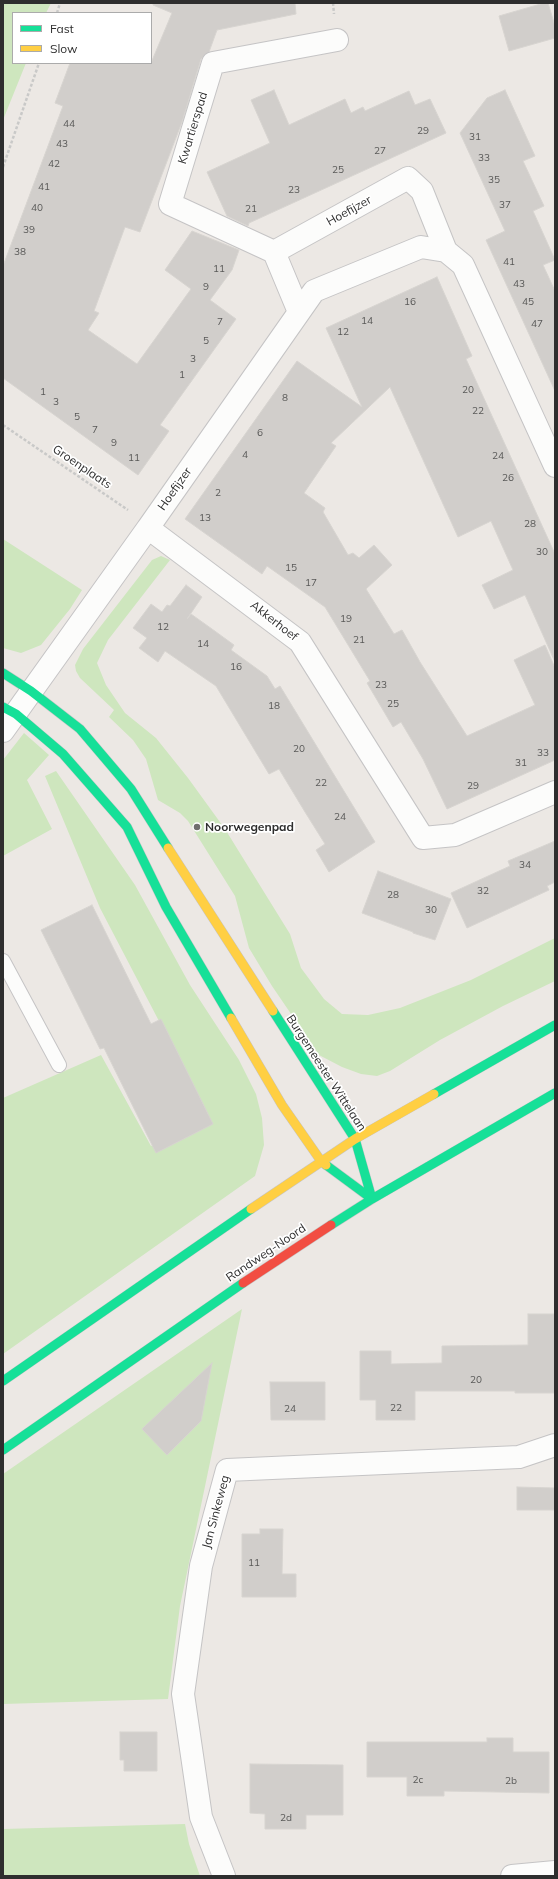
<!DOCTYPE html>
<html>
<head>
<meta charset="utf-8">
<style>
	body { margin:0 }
	#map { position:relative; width:558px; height:1879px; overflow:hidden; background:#ece8e4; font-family:Mulish,sans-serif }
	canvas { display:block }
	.frame { position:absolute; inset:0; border:4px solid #2e2e2e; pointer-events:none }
	.legend { position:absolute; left:12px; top:12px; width:140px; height:52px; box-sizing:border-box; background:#fff; border:1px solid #ababab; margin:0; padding:5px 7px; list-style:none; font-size:12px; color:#2e2e2e }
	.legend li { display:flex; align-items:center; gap:8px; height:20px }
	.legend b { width:20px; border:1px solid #ababab }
</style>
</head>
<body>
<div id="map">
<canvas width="558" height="1879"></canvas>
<div class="frame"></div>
<ul class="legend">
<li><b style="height:5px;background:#16e098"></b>Fast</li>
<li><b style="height:5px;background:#ffcf43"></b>Slow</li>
</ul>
</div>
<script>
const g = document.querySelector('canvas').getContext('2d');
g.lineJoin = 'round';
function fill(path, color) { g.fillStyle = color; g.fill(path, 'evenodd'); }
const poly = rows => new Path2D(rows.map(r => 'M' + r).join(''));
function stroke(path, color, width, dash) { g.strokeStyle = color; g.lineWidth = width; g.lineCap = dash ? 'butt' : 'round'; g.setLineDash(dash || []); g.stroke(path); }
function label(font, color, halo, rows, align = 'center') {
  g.font = font + ' Mulish,sans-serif'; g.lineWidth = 3.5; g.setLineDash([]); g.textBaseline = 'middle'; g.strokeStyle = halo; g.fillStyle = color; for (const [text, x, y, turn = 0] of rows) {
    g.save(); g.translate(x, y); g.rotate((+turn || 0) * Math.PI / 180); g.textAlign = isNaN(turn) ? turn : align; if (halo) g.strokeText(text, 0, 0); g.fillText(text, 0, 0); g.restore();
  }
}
fill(poly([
	[3,3,51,3,46,13,13,13,13,63,26,63,3,120],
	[3,539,82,590,70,609,41,645,21,653,3,648],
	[161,556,170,560,108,640,97,663,106,685,125,713,156,738,188,778,225,829,290,934,301,968,324,999,342,1014,368,1015,400,1008,471,980,555,938,555,981,503,1006,440,1040,390,1071,377,1076,361,1074,342,1067,319,1055,272,986,249,948,235,896,188,821,180,813,158,800,146,759,133,740,109,717,114,710,80,678,76,671,75,665,83,649,152,560],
	[24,733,49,755,27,780,52,829,3,856,3,760],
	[56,771,135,885,190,985,239,1060,256,1094,262,1118,264,1145,255,1176,3,1354,3,1098,101,1055,151,1146,208,1115,100,908,45,776],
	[242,1309,180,1606,168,1699,3,1704,3,1474],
	[185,1824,189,1844,200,1876,3,1876,3,1829]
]), '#cee6be');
const building = poly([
	[153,3,295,3,296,14,217,30,209,52,201,59,182,122,140,232,125,227,94,311,99,313,88,330,137,364,191,289,165,270,192,231,239,250,232,270,210,300,236,319,160,425,169,431,138,475,3,378,3,266,63,106,55,103,70,63,151,63,172,13,153,5,153,3],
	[544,3,548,3,555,26,555,38,509,51,499,16,544,3],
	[274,90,289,125,345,99,351,113,363,107,365,111,409,91,415,105,430,99,446,133,249,223,248,226,227,216,207,172,270,143,251,100,274,90],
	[505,90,535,156,523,161,544,206,533,211,555,260,543,265,555,291,555,391,486,240,505,231,460,133,487,98,505,90],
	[437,277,472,356,466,359,555,554,555,662,525,595,494,609,482,585,513,570,491,521,458,537,390,387,331,443,336,446,304,493,325,508,323,512,348,555,353,553,359,558,374,545,392,565,366,589,394,634,402,630,420,662,467,736,535,705,514,660,545,645,555,668,555,760,447,809,423,759,401,722,393,727,367,683,370,681,325,607,267,566,262,574,185,519,297,361,362,407,326,328,437,277],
	[186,585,202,597,187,619,191,614,212,629,234,645,231,650,267,676,275,689,280,686,375,842,329,872,316,850,325,844,305,812,279,769,269,774,216,686,165,651,158,662,139,648,147,638,133,628,151,604,162,612,167,605,170,606,186,585],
	[555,841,555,882,547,886,549,890,467,928,451,893,510,866,508,861,555,841],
	[378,871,451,899,435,940,413,933,413,932,362,913,378,871],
	[92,905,151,1024,161,1019,213,1124,156,1153,104,1048,100,1049,41,930,92,905],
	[528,1314,555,1314,555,1393,515,1393,515,1391,415,1391,415,1420,376,1420,376,1400,360,1400,360,1351,391,1351,391,1364,442,1363,442,1346,528,1345,528,1314],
	[212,1363,201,1421,167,1455,142,1429,212,1363],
	[270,1382,325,1382,325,1420,271,1420,270,1382],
	[517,1487,555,1488,555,1510,517,1510,517,1487],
	[260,1529,283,1529,282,1574,296,1574,296,1597,242,1597,242,1534,260,1534,260,1529],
	[120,1732,157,1732,157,1771,124,1771,124,1760,120,1760,120,1732],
	[487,1738,513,1738,513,1752,549,1752,549,1793,444,1791,444,1796,407,1796,407,1777,367,1777,367,1742,487,1742,487,1738],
	[250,1764,343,1765,343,1815,306,1815,306,1829,265,1829,265,1814,250,1813,250,1764]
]);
fill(building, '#d1cecb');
stroke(building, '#d7d4d0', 1);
const lane = poly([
	[3,961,59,1065]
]);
const street = poly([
	[274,252,170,204,213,63,337,40],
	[299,312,274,252,408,178,422,191,446,251,463,265,555,466],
	[148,528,314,291,421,247,446,251],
	[3,731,148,528,300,642,423,838,455,835,555,792],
	[224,1876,201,1817,183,1694,201,1566,227,1470,519,1457,555,1445],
	[512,1876,555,1872]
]);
const fast = poly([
	[3,673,31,691,80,729,131,789,168,848],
	[3,707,16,714,63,754,127,827,166,907,231,1018],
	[273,1011,355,1139,372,1199],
	[434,1094,555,1025],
	[326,1165,372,1199],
	[331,1225,372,1199,555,1093],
	[3,1381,251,1209],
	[3,1450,243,1283]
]);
const slow = poly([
	[168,848,273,1011],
	[231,1018,282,1105,321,1161,326,1165],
	[251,1209,355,1139,434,1094]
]);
const jam = poly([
	[243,1283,331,1225]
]);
stroke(lane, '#c5c4c5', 16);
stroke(street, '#c5c4c5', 24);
stroke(fast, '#c5c4c5', 10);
stroke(slow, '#c5c4c5', 10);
stroke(jam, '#c5c4c5', 10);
stroke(poly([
	[333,3,334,14],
	[57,13,60,3],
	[3,167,39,63],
	[3,425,128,510]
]), '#c9c9c8', 2.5, [3, 2]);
stroke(lane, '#fcfcfb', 14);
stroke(street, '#fcfcfb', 22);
stroke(fast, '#16e098', 9);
stroke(slow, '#ffcf43', 9);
stroke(jam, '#f24e42', 9);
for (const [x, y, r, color] of [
	[197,827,4,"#706f6e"]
]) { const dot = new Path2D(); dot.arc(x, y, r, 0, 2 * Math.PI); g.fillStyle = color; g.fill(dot); stroke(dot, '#fff', 1.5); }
label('10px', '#585857', null, [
	["44",69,124],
	["29",423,131],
	["31",475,137],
	["43",62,144],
	["27",380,151],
	["33",484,158],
	["42",54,164],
	["25",338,170],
	["35",494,180],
	["41",44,187],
	["23",294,190],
	["37",505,205],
	["40",37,208],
	["21",251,209],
	["39",29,230],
	["38",20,252],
	["41",509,262],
	["11",219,269],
	["43",519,284],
	["9",206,287],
	["16",410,302],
	["45",528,302],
	["14",367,321],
	["7",220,322],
	["47",537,324],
	["12",343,332],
	["5",206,341],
	["3",193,359],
	["1",182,375],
	["20",468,390],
	["1",43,392],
	["8",285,398],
	["3",56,402],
	["22",478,411],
	["5",77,417],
	["7",95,430],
	["6",260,433],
	["9",114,443],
	["4",245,455],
	["24",498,456],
	["11",134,458],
	["26",508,478],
	["2",218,493],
	["13",205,518],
	["28",530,524],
	["30",542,552],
	["15",291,568],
	["17",311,583],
	["19",346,619],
	["12",163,627],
	["21",359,640],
	["14",203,644],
	["16",236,667],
	["23",381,685],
	["25",393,704],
	["18",274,706],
	["20",299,749],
	["33",543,753],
	["31",521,763],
	["22",321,783],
	["29",473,786],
	["24",340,817],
	["34",525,865],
	["32",483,891],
	["28",393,895],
	["30",431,910],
	["20",476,1380],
	["22",396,1408],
	["24",290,1409],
	["11",254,1563],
	["2c",418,1780],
	["2b",511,1781],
	["2d",286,1818]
]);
label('12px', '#2e2e2e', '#fff', [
	["Kwartierspad",193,128,-73],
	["Hoefijzer",349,211,-29],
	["Groenplaats",82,467,34],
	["Hoefijzer",175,489,-55],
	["Akkerhoef",274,621,38],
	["Burgemeester Wittelaan",326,1073,57],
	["Randweg-Noord",266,1253,-34],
	["Jan Sinkeweg",216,1512,-75]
]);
label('bold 12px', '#2e2e2e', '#fff', [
	["Noorwegenpad",205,827]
], 'left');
</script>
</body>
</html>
